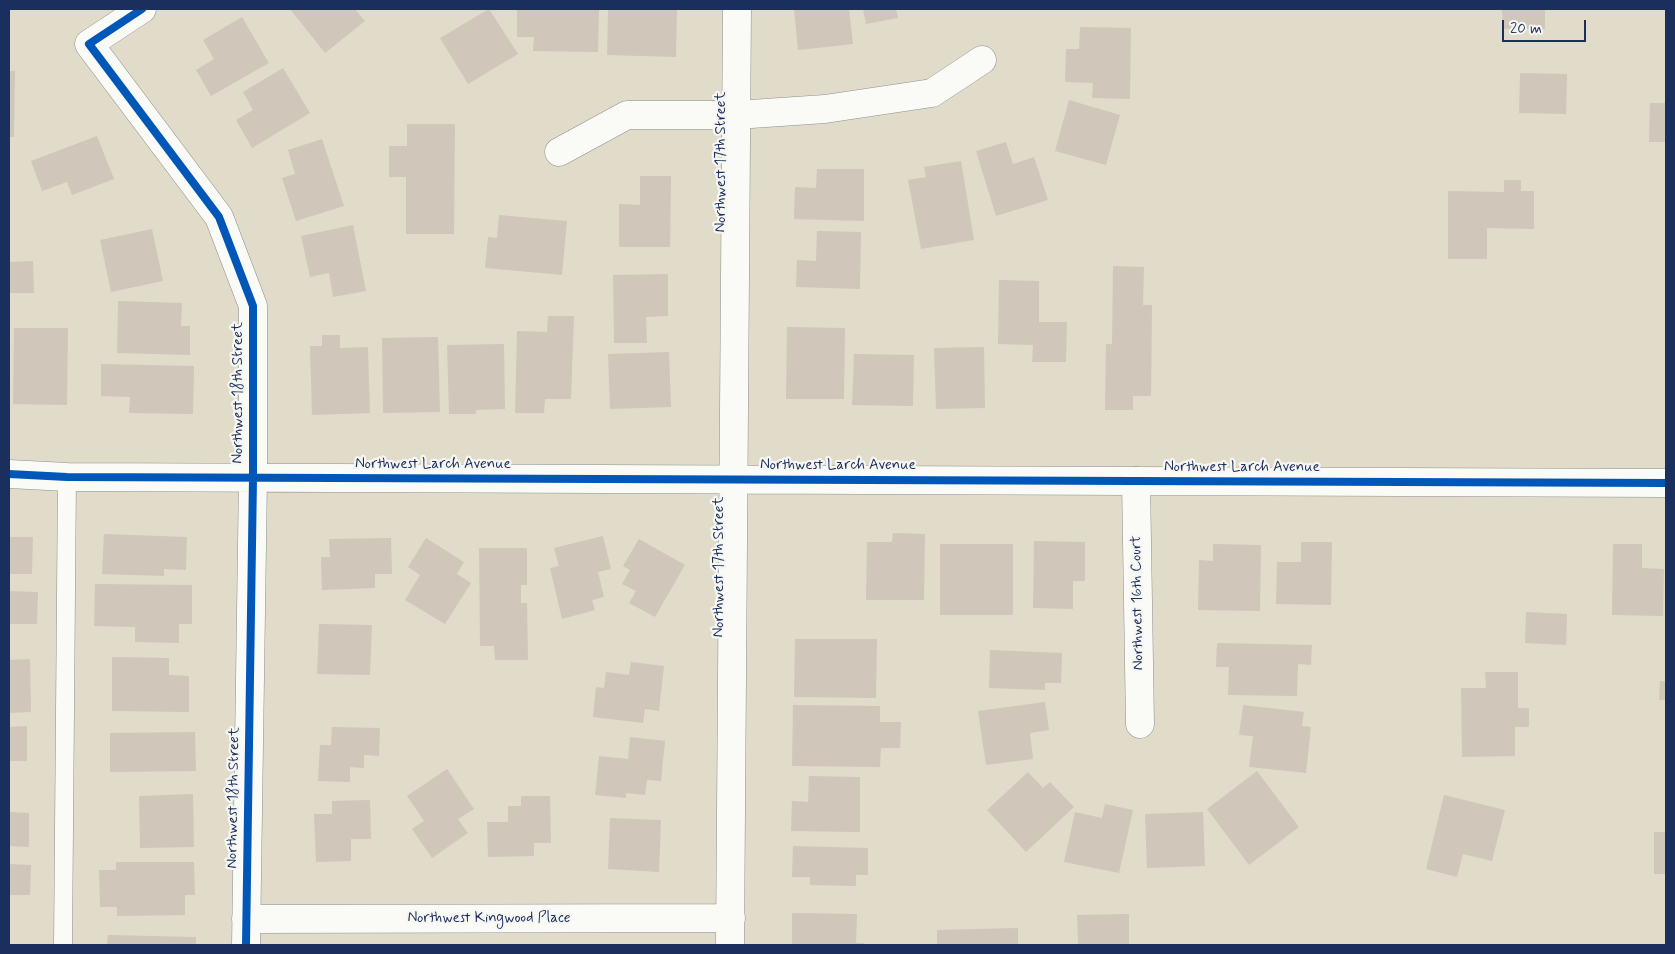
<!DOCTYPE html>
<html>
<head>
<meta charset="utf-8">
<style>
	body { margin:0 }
	#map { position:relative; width:1675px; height:954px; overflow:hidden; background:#e0dcc9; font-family:Mynerve,sans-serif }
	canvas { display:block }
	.frame { position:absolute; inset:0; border:10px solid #1b2f5e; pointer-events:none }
	.scale { position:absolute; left:1502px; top:20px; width:84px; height:22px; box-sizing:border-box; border:2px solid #1b2f5e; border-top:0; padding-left:6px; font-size:15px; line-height:18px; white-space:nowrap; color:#1b2f5e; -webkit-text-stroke:4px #f6f6f2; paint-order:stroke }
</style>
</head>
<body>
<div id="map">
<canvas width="1675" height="954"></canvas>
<div class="frame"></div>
<div class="scale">20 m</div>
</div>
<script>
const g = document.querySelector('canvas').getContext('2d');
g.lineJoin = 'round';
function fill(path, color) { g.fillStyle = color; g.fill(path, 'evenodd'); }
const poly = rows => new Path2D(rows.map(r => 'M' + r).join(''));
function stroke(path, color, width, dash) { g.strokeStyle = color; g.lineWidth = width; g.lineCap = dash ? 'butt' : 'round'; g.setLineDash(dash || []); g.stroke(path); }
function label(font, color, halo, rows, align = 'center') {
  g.font = font + ' Mynerve,sans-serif'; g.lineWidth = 4.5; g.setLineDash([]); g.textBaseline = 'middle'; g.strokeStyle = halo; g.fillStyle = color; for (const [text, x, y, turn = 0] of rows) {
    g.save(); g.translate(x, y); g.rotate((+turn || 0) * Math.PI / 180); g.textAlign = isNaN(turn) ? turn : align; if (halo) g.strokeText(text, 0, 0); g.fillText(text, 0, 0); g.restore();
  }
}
fill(poly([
	[290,9,355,9,365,21,325,53],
	[489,9,518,54,468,84,440,38],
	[517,9,599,9,598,52,533,51,534,37,517,37],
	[608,9,677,9,676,57,607,55],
	[794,9,849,9,853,44,798,50],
	[863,9,896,9,898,18,866,24],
	[1502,9,1545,9,1545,29,1503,29],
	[242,17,269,63,211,96,196,70,214,59,203,40],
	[1080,27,1131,28,1130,99,1092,98,1093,83,1065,82,1066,49,1079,49],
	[283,68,310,113,252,148,236,120,253,110,243,92],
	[9,71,15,71,14,137,9,137],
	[1520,73,1567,74,1566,114,1519,113],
	[1069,100,1120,115,1106,165,1055,151],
	[1650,103,1666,103,1666,142,1649,142],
	[407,124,455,124,454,234,406,234,406,177,389,177,389,146,407,146],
	[97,136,114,179,72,195,67,182,42,191,31,161],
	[322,139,344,206,296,221,282,178,295,174,288,150],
	[1006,142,1013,164,1034,157,1048,200,996,216,976,151],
	[961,161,974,240,921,249,908,180,926,177,924,167],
	[817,169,864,169,864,221,794,219,795,187,816,188],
	[640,176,671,176,670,247,619,247,619,204,640,205],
	[1504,180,1521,180,1521,191,1534,191,1534,229,1487,228,1487,259,1448,259,1448,191,1504,192],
	[499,215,567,221,562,275,485,268,488,237,497,238],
	[353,225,366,291,333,297,329,273,310,277,301,236],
	[152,229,163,281,111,292,100,240],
	[817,231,861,232,860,289,796,287,797,260,816,261],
	[33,261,34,293,9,293,9,262],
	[1113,266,1144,267,1143,305,1152,305,1151,396,1133,396,1133,410,1105,410,1106,344,1112,344],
	[668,274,668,316,646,317,647,343,614,343,613,275],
	[999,280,1039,281,1039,322,1067,322,1066,362,1032,362,1033,345,998,344],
	[118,301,182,303,181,326,190,326,190,355,117,353],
	[548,316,574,316,571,399,545,399,544,413,515,413,517,331,547,332],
	[787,327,845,328,844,399,786,399],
	[14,328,68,328,67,405,13,404],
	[322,335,340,335,340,348,368,347,370,413,312,415,310,346,322,346],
	[438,337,440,412,383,413,382,338],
	[504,344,505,409,476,410,476,414,449,414,447,345],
	[984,347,985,408,936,409,934,348],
	[669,352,671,407,610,409,608,354],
	[854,354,914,355,913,406,852,405],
	[101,364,194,366,193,414,129,413,130,397,101,396],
	[893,533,925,534,924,600,866,600,867,542,892,542],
	[104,534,187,537,186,570,164,569,164,576,102,574],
	[603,536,611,569,598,572,604,597,592,600,595,610,562,619,550,568,559,566,554,548],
	[9,537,33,537,32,574,9,574],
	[391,538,392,574,375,574,375,588,322,590,321,557,330,557,329,539],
	[426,538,464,562,457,574,471,583,445,624,405,600,420,575,408,567],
	[639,539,685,565,655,617,629,603,636,591,622,584,630,570,623,566],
	[1034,541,1085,542,1085,581,1073,581,1073,609,1033,608],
	[1301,542,1332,542,1331,605,1276,604,1277,562,1301,562],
	[940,544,1013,544,1013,615,940,615],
	[1213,544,1261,545,1260,611,1198,610,1199,560,1213,561],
	[1613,544,1642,544,1642,568,1664,569,1663,616,1612,615],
	[479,548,527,548,527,585,521,585,521,603,527,603,528,660,495,660,494,646,480,646],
	[95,584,192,585,192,624,179,624,179,643,135,642,135,627,94,626],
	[9,591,38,592,37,624,9,624],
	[1526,612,1567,614,1566,645,1525,643],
	[319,624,372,625,370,675,317,674],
	[795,639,877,639,876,698,794,697],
	[1217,643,1312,645,1311,665,1298,664,1297,696,1228,695,1229,667,1216,667],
	[990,650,1062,653,1061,683,1045,683,1045,690,989,688],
	[112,657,169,658,169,675,189,676,189,712,112,711],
	[30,659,31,712,9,713,9,660],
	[631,662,664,666,659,711,645,709,643,723,593,717,596,687,604,688,606,672,629,675],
	[1485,672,1518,672,1518,708,1529,708,1529,727,1515,727,1515,756,1462,757,1461,688,1486,688],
	[1660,681,1666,681,1666,700,1659,700],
	[1045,702,1049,730,1030,733,1033,759,986,765,978,711],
	[793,705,880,706,880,722,901,722,900,748,881,748,880,767,792,766],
	[1243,705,1304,712,1302,726,1311,727,1306,773,1249,767,1253,736,1239,735],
	[27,726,27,761,9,761,9,727],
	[332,727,380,728,379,756,364,755,364,768,350,767,350,782,318,781,320,745,331,745],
	[195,732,196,771,110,772,110,733],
	[630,737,665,741,661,781,647,780,645,795,626,793,626,798,595,795,599,756,628,759],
	[447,769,474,809,458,819,468,833,432,858,412,829,424,821,407,796],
	[1257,771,1299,827,1249,865,1207,809],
	[1028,772,1043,788,1050,782,1074,807,1026,852,987,810],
	[809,776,860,777,860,832,791,831,792,801,808,802],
	[193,794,194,847,140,848,139,796],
	[1444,795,1505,810,1492,861,1463,854,1457,877,1426,869],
	[521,796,550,796,551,843,534,843,534,856,488,857,487,822,508,822,508,806,521,806],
	[370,800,371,839,351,839,351,861,316,862,314,814,332,814,332,801],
	[1105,804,1133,810,1119,873,1064,862,1075,812,1102,818],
	[9,812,29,813,29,847,9,846],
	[1203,812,1205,866,1147,868,1145,814],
	[610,818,661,820,659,872,608,869],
	[1654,832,1666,832,1666,874,1654,874],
	[793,846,868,848,868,875,856,875,856,886,810,885,810,877,792,877],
	[116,862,194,862,195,895,185,895,185,915,117,916,117,907,100,907,99,870,116,870],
	[9,864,31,865,30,895,9,895],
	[792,913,857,914,856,943,864,943,864,945,792,945],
	[1129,914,1129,945,1078,945,1077,915],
	[1018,928,1018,945,937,945,937,930],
	[108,935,196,937,196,945,107,945]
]), '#d0c6b9');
const lane = poly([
	[63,945,67,477]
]);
const street = poly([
	[142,9,89,44,219,217,253,306,253,478,246,945],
	[559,152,627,115,736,115,825,109,932,93,982,60],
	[9,474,67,477,1666,483],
	[1136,481,1140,724],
	[246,919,731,918],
	[730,945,737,9]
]);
stroke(lane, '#8e8f8d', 19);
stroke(street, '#8e8f8d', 29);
stroke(lane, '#fafaf7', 18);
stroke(street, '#fafaf7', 28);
stroke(poly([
	[142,9,89,44,219,217,253,306,253,478,246,945],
	[9,474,67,477,1666,483]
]), '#0057b8', 8);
label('15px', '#1b2f5e', '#f6f6f2', [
	["Northwest 17th Street",722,162,-90],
	["Northwest 18th Street",239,393,-90],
	["Northwest Larch Avenue",433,465],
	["Northwest Larch Avenue",838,466],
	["Northwest Larch Avenue",1242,468],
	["Northwest 17th Street",720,567,-90],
	["Northwest 16th Court",1138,603,-91],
	["Northwest 18th Street",234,798,-89],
	["Northwest Kingwood Place",489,919]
]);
</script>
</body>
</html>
